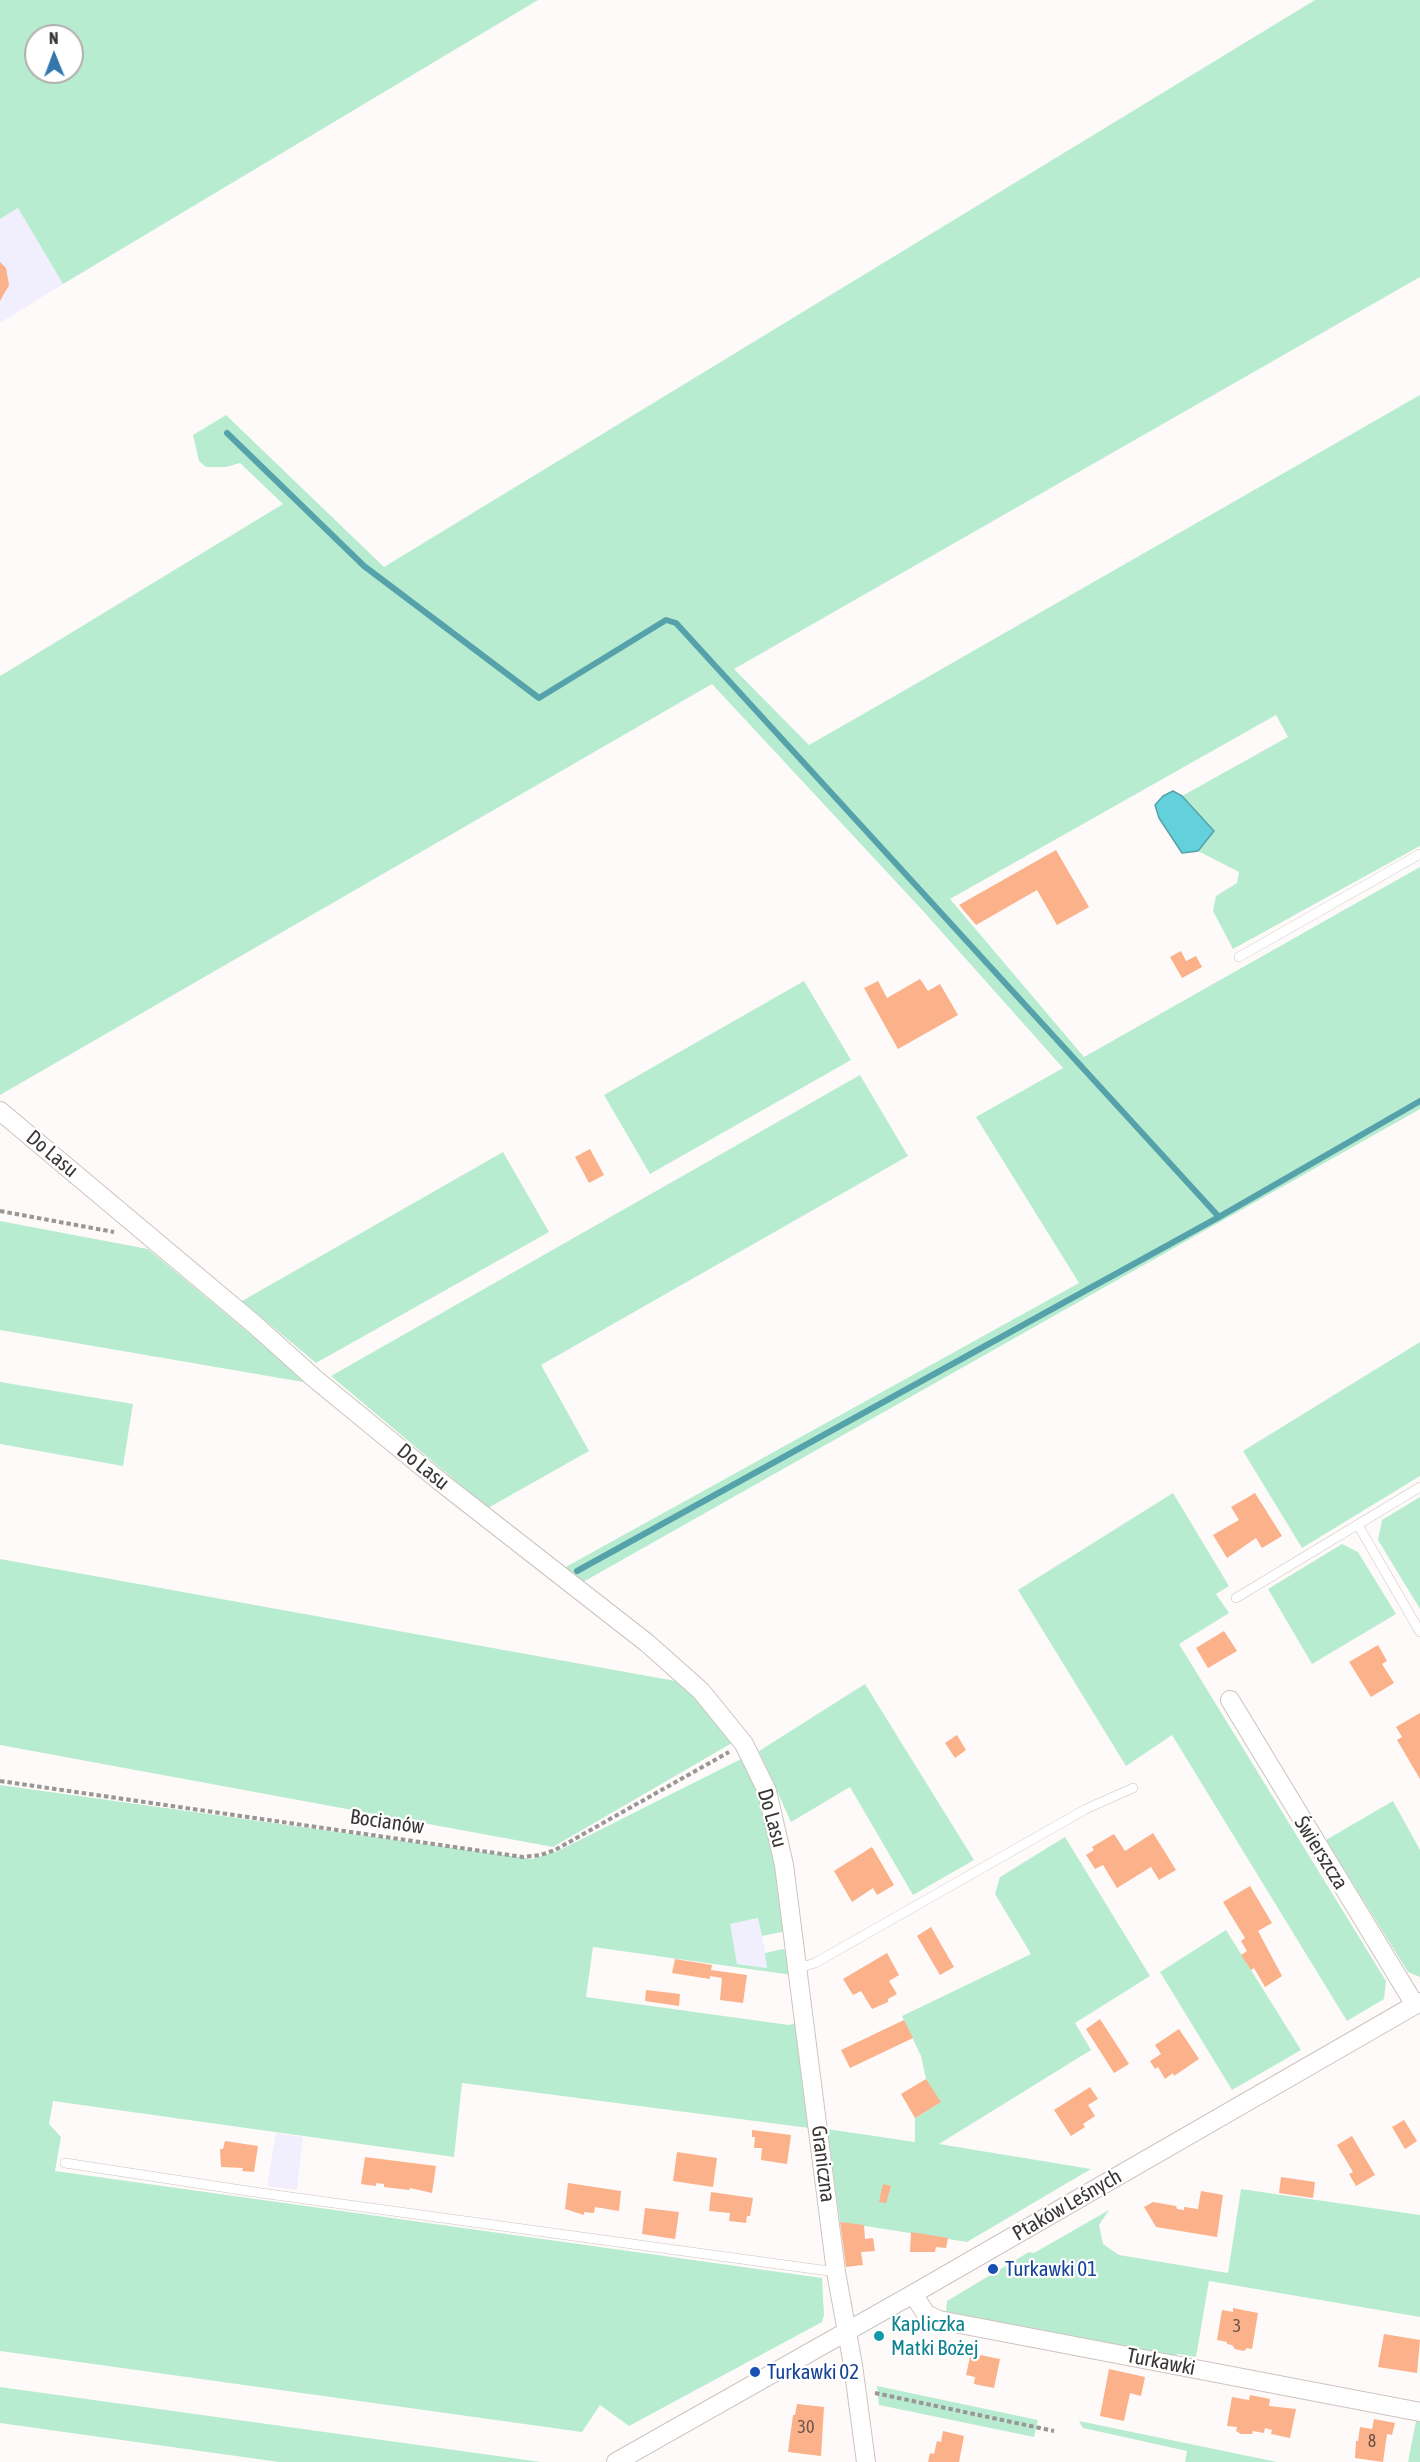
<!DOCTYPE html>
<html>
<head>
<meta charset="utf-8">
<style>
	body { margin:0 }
	#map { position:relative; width:1420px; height:2462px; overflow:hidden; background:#fefaf9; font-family:"Asap Condensed",sans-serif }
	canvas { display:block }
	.north { position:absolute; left:24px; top:24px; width:60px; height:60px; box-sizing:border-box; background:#fff; border:2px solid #b0afae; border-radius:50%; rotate:359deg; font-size:16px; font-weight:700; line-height:24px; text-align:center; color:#3a3635 }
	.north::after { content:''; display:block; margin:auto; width:21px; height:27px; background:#3477ad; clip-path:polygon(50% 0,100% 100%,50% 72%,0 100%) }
</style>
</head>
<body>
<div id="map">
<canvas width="1420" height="2462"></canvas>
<div class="north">N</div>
</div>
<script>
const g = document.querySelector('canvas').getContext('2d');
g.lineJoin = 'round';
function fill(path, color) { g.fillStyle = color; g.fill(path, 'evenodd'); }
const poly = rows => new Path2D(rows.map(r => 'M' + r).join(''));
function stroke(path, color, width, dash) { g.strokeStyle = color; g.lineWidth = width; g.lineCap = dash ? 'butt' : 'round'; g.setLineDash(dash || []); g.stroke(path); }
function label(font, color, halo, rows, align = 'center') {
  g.font = font + ' "Asap Condensed",sans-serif'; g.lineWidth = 4.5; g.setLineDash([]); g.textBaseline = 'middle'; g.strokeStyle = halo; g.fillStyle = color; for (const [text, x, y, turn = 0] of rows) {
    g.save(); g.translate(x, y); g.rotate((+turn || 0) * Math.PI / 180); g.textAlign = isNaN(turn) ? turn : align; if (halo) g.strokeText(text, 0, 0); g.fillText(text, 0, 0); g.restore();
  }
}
fill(poly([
	[18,208,63,284,0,323,0,219],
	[759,1918,768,1968,737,1964,729,1924],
	[276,2133,303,2137,297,2190,267,2186]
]), '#f1effd');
fill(poly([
	[0,0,538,0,63,284,18,208,0,219],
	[36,36,72,36,72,72,36,72],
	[1315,0,1420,0,1420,277,734,669,809,745,1420,395,1420,846,1233,949,1213,911,1216,896,1237,883,1239,872,1198,851,1214,831,1182,796,1288,737,1276,715,950,899,1084,1057,1420,867,1420,1109,583,1582,564,1568,1079,1283,976,1117,1063,1068,924,912,712,684,0,1095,0,676,283,504,240,463,226,467,206,467,199,461,193,435,226,415,384,567],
	[804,981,851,1060,650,1174,604,1095],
	[860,1075,908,1156,541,1365,589,1451,488,1508,331,1376],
	[503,1152,549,1232,316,1363,242,1301],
	[0,1221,148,1249,309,1383,0,1330],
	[1420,1342,1420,1476,1302,1548,1243,1451],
	[0,1382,133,1404,123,1466,0,1444],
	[1173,1493,1229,1586,1216,1594,1229,1613,1179,1644,1386,1981,1384,1999,1347,2021,1172,1735,1126,1766,1018,1590],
	[1420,1497,1420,1609,1378,1540,1382,1520],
	[1342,1544,1358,1552,1396,1614,1312,1664,1268,1589],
	[0,1559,681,1682,732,1743,553,1847,0,1745],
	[865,1684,974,1860,913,1895,850,1787,791,1822,759,1751],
	[745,1757,766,1807,786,1931,762,1936,758,1918,730,1924,737,1964,767,1968,765,1953,783,1949,787,1951,792,1975,593,1947,586,1997,789,2025,797,2023,809,2128,462,2083,454,2157,53,2101,49,2124,61,2137,55,2171,822,2278,824,2315,822,2322,629,2426,600,2405,582,2432,0,2351,0,1785,532,1859,558,1851],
	[1393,1801,1420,1850,1420,1977,1408,1972,1326,1840],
	[1065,1837,1150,1976,1075,2023,1091,2050,939,2144,1091,2169,967,2242,840,2222,827,2129,915,2142,915,2118,940,2102,926,2079,921,2056,902,2016,1031,1954,995,1894,1000,1877],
	[1226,1930,1301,2050,1232,2090,1160,1972],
	[1241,2189,1420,2215,1420,2317,1209,2281,1196,2357,1177,2354,1176,2357,946,2313,947,2301,1029,2252,1034,2253,1109,2210,1099,2225,1103,2244,1119,2255,1228,2273],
	[877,2386,1038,2420,1034,2437,879,2405],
	[0,2387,541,2462,279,2462,0,2423],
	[1417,2416,1420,2417,1420,2462,1408,2462],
	[1079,2421,1277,2462,1185,2462,1187,2451,1083,2428]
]), '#b8ecd1');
const water = poly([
	[1173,791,1182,796,1214,831,1198,851,1182,853,1159,818,1155,805,1163,796,1173,791]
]);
fill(water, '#62d1dc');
stroke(water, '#56a2aa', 1.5);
stroke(poly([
	[227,433,364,566,539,698,666,620,676,623,1219,1217],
	[577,1571,1219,1217,1420,1101]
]), '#56a2aa', 6);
fill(poly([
	[0,262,6,268,9,285,0,301],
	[1056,850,1089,907,1057,925,1037,890,976,925,959,905],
	[1181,951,1186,961,1196,956,1202,967,1182,978,1170,957],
	[920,979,928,991,940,984,958,1015,898,1049,864,988,878,981,887,998],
	[590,1149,604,1175,589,1183,575,1157],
	[1255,1493,1282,1536,1262,1548,1256,1538,1227,1558,1213,1535,1239,1520,1231,1507],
	[1224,1631,1237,1651,1208,1668,1196,1648],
	[1378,1645,1387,1661,1382,1664,1394,1683,1371,1697,1349,1662],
	[1420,1713,1420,1779,1397,1740,1402,1737,1396,1727],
	[957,1735,966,1750,955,1758,945,1743],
	[1153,1833,1176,1870,1159,1880,1151,1867,1117,1888,1103,1865,1095,1869,1086,1855,1094,1850,1092,1847,1114,1834,1125,1851],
	[872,1847,894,1885,877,1895,873,1888,852,1902,834,1871],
	[1250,1886,1272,1923,1258,1931,1282,1976,1265,1987,1254,1968,1251,1970,1241,1955,1247,1951,1241,1941,1245,1938,1223,1902],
	[931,1927,954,1967,940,1975,917,1936],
	[887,1953,899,1975,889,1981,897,1994,888,1999,888,2002,872,2009,861,1991,853,1995,843,1979],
	[675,1959,712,1965,711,1970,747,1975,743,2003,720,2000,722,1978,710,1976,710,1979,672,1973],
	[646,1990,680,1994,679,2006,645,2001],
	[1100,2019,1129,2064,1114,2073,1086,2029],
	[904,2020,913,2038,850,2068,841,2050],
	[1179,2029,1199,2059,1174,2076,1173,2073,1165,2079,1158,2067,1155,2069,1150,2061,1161,2054,1155,2045],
	[926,2079,941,2102,915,2118,901,2094],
	[1090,2087,1098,2099,1088,2105,1095,2116,1083,2124,1085,2127,1071,2136,1054,2110],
	[1404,2120,1417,2141,1405,2149,1392,2127],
	[752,2130,791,2135,787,2164,761,2160,762,2148,754,2148,755,2137,752,2137],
	[1352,2136,1375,2175,1356,2186,1349,2174,1353,2172,1337,2145],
	[225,2141,258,2146,254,2172,242,2171,243,2168,221,2167,220,2149,223,2149],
	[677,2152,717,2158,713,2187,673,2181],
	[365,2157,436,2166,432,2193,410,2188,409,2190,384,2187,384,2184,376,2183,376,2186,361,2184],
	[1281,2177,1315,2182,1313,2198,1279,2193],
	[568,2183,621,2191,619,2211,595,2207,594,2213,584,2212,584,2215,565,2209],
	[883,2184,891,2186,886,2203,879,2202],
	[1201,2191,1223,2195,1217,2237,1156,2227,1144,2207,1153,2202,1176,2206,1177,2209,1184,2210,1184,2207,1198,2209],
	[711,2192,753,2198,750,2216,747,2216,746,2223,729,2221,730,2213,709,2211],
	[645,2208,679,2212,675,2239,642,2234],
	[840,2222,864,2225,865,2239,873,2238,875,2251,861,2252,863,2265,846,2267],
	[911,2232,948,2238,946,2248,936,2247,935,2252,910,2252],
	[1233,2308,1258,2313,1252,2349,1247,2348,1244,2351,1235,2349,1232,2345,1227,2344,1227,2342,1217,2340,1222,2310,1233,2312],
	[1384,2334,1420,2340,1417,2373,1378,2367],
	[980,2355,1000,2359,994,2388,974,2384,975,2377,966,2375,970,2357,979,2359],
	[1109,2369,1145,2377,1141,2396,1130,2393,1124,2421,1100,2416],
	[1250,2395,1270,2399,1269,2406,1296,2409,1290,2438,1271,2434,1272,2430,1265,2428,1264,2433,1253,2431,1252,2434,1241,2434,1236,2431,1237,2427,1227,2426,1232,2397,1249,2400],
	[797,2404,824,2407,821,2456,788,2452,793,2415,795,2415],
	[1374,2419,1395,2423,1392,2435,1387,2434,1383,2462,1355,2458,1356,2441,1358,2441,1360,2427,1372,2429],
	[943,2431,964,2436,959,2462,928,2462,930,2453,934,2454,937,2441,941,2442]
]), '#fbb189');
const lane = poly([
	[1239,957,1420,854],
	[1358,1525,1420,1632],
	[1236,1598,1420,1487],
	[798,1968,815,1963,1086,1809,1133,1788],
	[65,2163,254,2192,836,2272]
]);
const street = poly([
	[0,1111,254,1324,314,1378,442,1483,647,1643,701,1691,744,1744,767,1791,784,1865,836,2272,853,2365,866,2462],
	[1230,1700,1415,2005],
	[913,2294,926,2314,939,2320,1420,2412],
	[616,2462,913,2294,1420,2002]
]);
stroke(lane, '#ccc4bf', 10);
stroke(street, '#ccc4bf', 20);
stroke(poly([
	[0,1211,114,1232],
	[0,1781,523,1857,541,1855,555,1850,729,1752],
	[875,2393,1054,2431]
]), '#9a9695', 4, [4.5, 3]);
stroke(lane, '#fff', 9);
stroke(street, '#fff', 18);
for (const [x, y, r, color] of [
	[993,2269,6,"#1a4fb4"],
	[879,2336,6,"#0f9aa8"],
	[755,2372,6,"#1a4fb4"]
]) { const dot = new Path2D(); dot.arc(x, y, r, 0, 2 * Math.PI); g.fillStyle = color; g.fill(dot); stroke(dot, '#fff', 2); }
label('18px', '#6a554a', null, [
	["3",1237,2326],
	["30",806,2427],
	["8",1372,2441]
]);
label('21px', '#3a3635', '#fff', [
	["Do Lasu",52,1154,40],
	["Do Lasu",423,1467,39],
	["Do Lasu",772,1818,74],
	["Bocianów",387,1822,8],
	["Świerszcza",1321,1853,58],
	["Graniczna",823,2164,83],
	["Ptaków Leśnych",1067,2205,-30],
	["Turkawki",1161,2362,11]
]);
label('21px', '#164399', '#fff', [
	["Turkawki 01",1005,2269],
	["Turkawki 02",767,2372]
], 'left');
label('21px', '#0d838f', '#fff', [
	["Kapliczka",891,2324],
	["Matki Bożej",891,2348]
], 'left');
</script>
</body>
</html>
